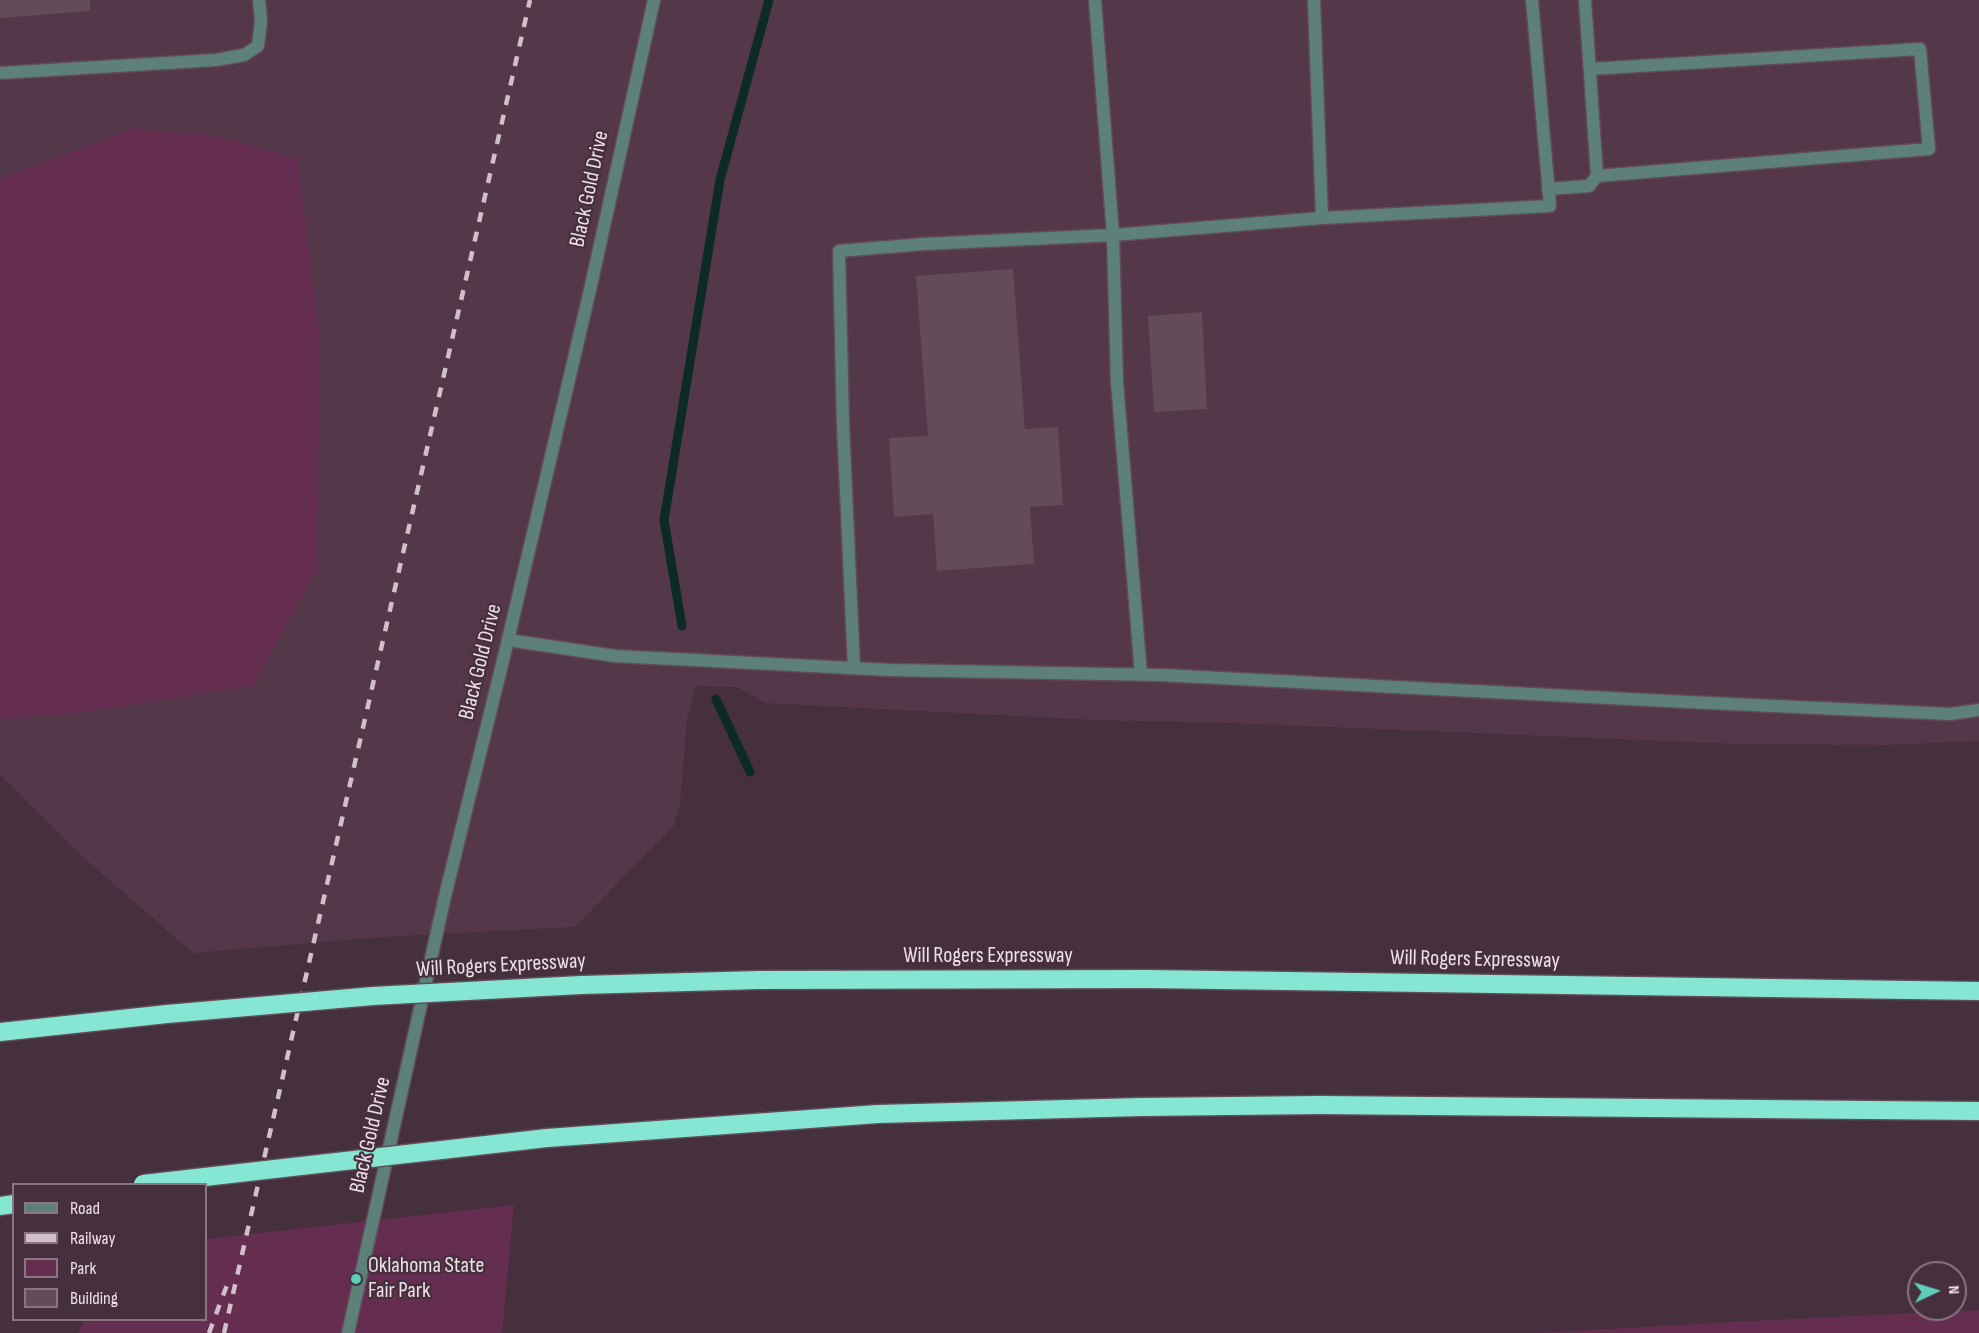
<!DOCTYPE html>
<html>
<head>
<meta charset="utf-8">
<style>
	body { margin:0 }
	#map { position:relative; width:1979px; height:1333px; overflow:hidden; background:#46303d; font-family:"Sofia Sans Condensed",sans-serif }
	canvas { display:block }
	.legend { position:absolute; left:12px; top:1183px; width:195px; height:138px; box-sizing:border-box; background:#46303d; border:2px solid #8a7681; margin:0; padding:8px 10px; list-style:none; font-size:18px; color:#efe0e8 }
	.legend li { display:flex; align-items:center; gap:12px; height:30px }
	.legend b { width:30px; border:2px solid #8a7681 }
	.north { position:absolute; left:1907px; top:1261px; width:60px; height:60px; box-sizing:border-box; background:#46303d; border:2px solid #8a7681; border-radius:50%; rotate:86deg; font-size:16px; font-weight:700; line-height:24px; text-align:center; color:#efe0e8 }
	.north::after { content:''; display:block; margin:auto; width:21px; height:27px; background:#5ccebb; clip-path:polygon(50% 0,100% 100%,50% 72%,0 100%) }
</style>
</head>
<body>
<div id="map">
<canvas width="1979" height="1333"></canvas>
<ul class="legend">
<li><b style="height:8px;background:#5d817a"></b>Road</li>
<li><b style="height:8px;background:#d1c0c9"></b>Railway</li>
<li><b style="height:16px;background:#652d50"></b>Park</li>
<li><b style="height:16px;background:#634b58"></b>Building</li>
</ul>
<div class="north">N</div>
</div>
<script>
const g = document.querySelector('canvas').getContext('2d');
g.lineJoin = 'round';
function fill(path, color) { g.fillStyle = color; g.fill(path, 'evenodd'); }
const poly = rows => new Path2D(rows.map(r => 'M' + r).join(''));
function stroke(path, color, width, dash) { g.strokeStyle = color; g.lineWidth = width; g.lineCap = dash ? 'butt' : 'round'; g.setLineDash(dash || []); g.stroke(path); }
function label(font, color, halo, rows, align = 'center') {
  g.font = font + ' "Sofia Sans Condensed",sans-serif'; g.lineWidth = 4.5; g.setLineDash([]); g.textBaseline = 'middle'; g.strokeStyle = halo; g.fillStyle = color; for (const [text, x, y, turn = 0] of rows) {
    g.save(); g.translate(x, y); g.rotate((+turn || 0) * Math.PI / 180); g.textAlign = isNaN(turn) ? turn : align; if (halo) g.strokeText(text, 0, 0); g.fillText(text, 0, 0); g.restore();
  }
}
fill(poly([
	[0,0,1979,0,1979,741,1888,745,1739,744,1231,723,1094,720,765,703,737,687,696,686,687,719,680,804,673,827,575,927,382,937,193,953,84,858,0,775]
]), '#543748');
fill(poly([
	[132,129,212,135,297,159,319,331,318,567,253,685,78,713,0,719,0,179],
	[514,1205,502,1333,78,1333,85,1320,206,1320,206,1239],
	[1979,1310,1979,1333,1535,1333,1770,1320]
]), '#652d50');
stroke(poly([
	[682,626,664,520,720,180,769,0],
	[716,699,750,772]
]), '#0c2b26', 9);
fill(poly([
	[0,0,90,0,90,11,0,18],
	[1013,269,1025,429,1058,427,1063,505,1030,507,1034,564,937,571,933,514,894,517,889,438,928,436,916,276],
	[1202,312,1207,409,1154,412,1148,316]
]), '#634b58');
const service = poly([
	[1095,0,1113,235,1322,218,1550,206,1532,0],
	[1314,0,1322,218],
	[1585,0,1597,176,1929,149,1920,49,1590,69],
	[0,73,216,60,244,55,258,46,261,21,259,0],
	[1548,189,1589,186,1597,176],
	[508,640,615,656,890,670,1161,675,1687,702,1950,714,1979,710],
	[854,668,843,424,839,251,924,244,1113,235,1117,382,1141,675]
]);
const tertiary = poly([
	[348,1333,445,896,508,640,590,290,654,0]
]);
const motorway = poly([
	[581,985,759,980,1148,979,1979,991],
	[0,1032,167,1014],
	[547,1138,878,1114,1141,1107,1319,1105,1979,1111],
	[0,1206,14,1204]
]);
stroke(service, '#614c58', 15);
stroke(tertiary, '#614c58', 15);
stroke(motorway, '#614c58', 21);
stroke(service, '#5d817a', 12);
stroke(tertiary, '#5d817a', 12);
stroke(motorway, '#86e6d4', 18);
stroke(poly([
	[209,1333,227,1285],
	[224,1333,530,0]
]), '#d1c0c9', 4.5, [10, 10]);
const motorwayBridge = poly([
	[167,1014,373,996,581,985],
	[143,1184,547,1138]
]);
stroke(motorwayBridge, '#614c58', 21, []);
stroke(motorwayBridge, '#86e6d4', 18);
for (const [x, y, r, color] of [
	[356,1279,6,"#5ccebb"]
]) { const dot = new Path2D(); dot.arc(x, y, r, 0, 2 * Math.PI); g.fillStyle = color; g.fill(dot); stroke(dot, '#46303d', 2); }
label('22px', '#efe0e8', '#46303d', [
	["Black Gold Drive",590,189,-78],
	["Black Gold Drive",481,662,-76],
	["Will Rogers Expressway",988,956],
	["Will Rogers Expressway",1475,960,1],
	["Will Rogers Expressway",501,966,-3],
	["Black Gold Drive",371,1135,-77]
]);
label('22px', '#efe0e8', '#46303d', [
	["Oklahoma State",368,1266],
	["Fair Park",368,1291]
], 'left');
</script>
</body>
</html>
